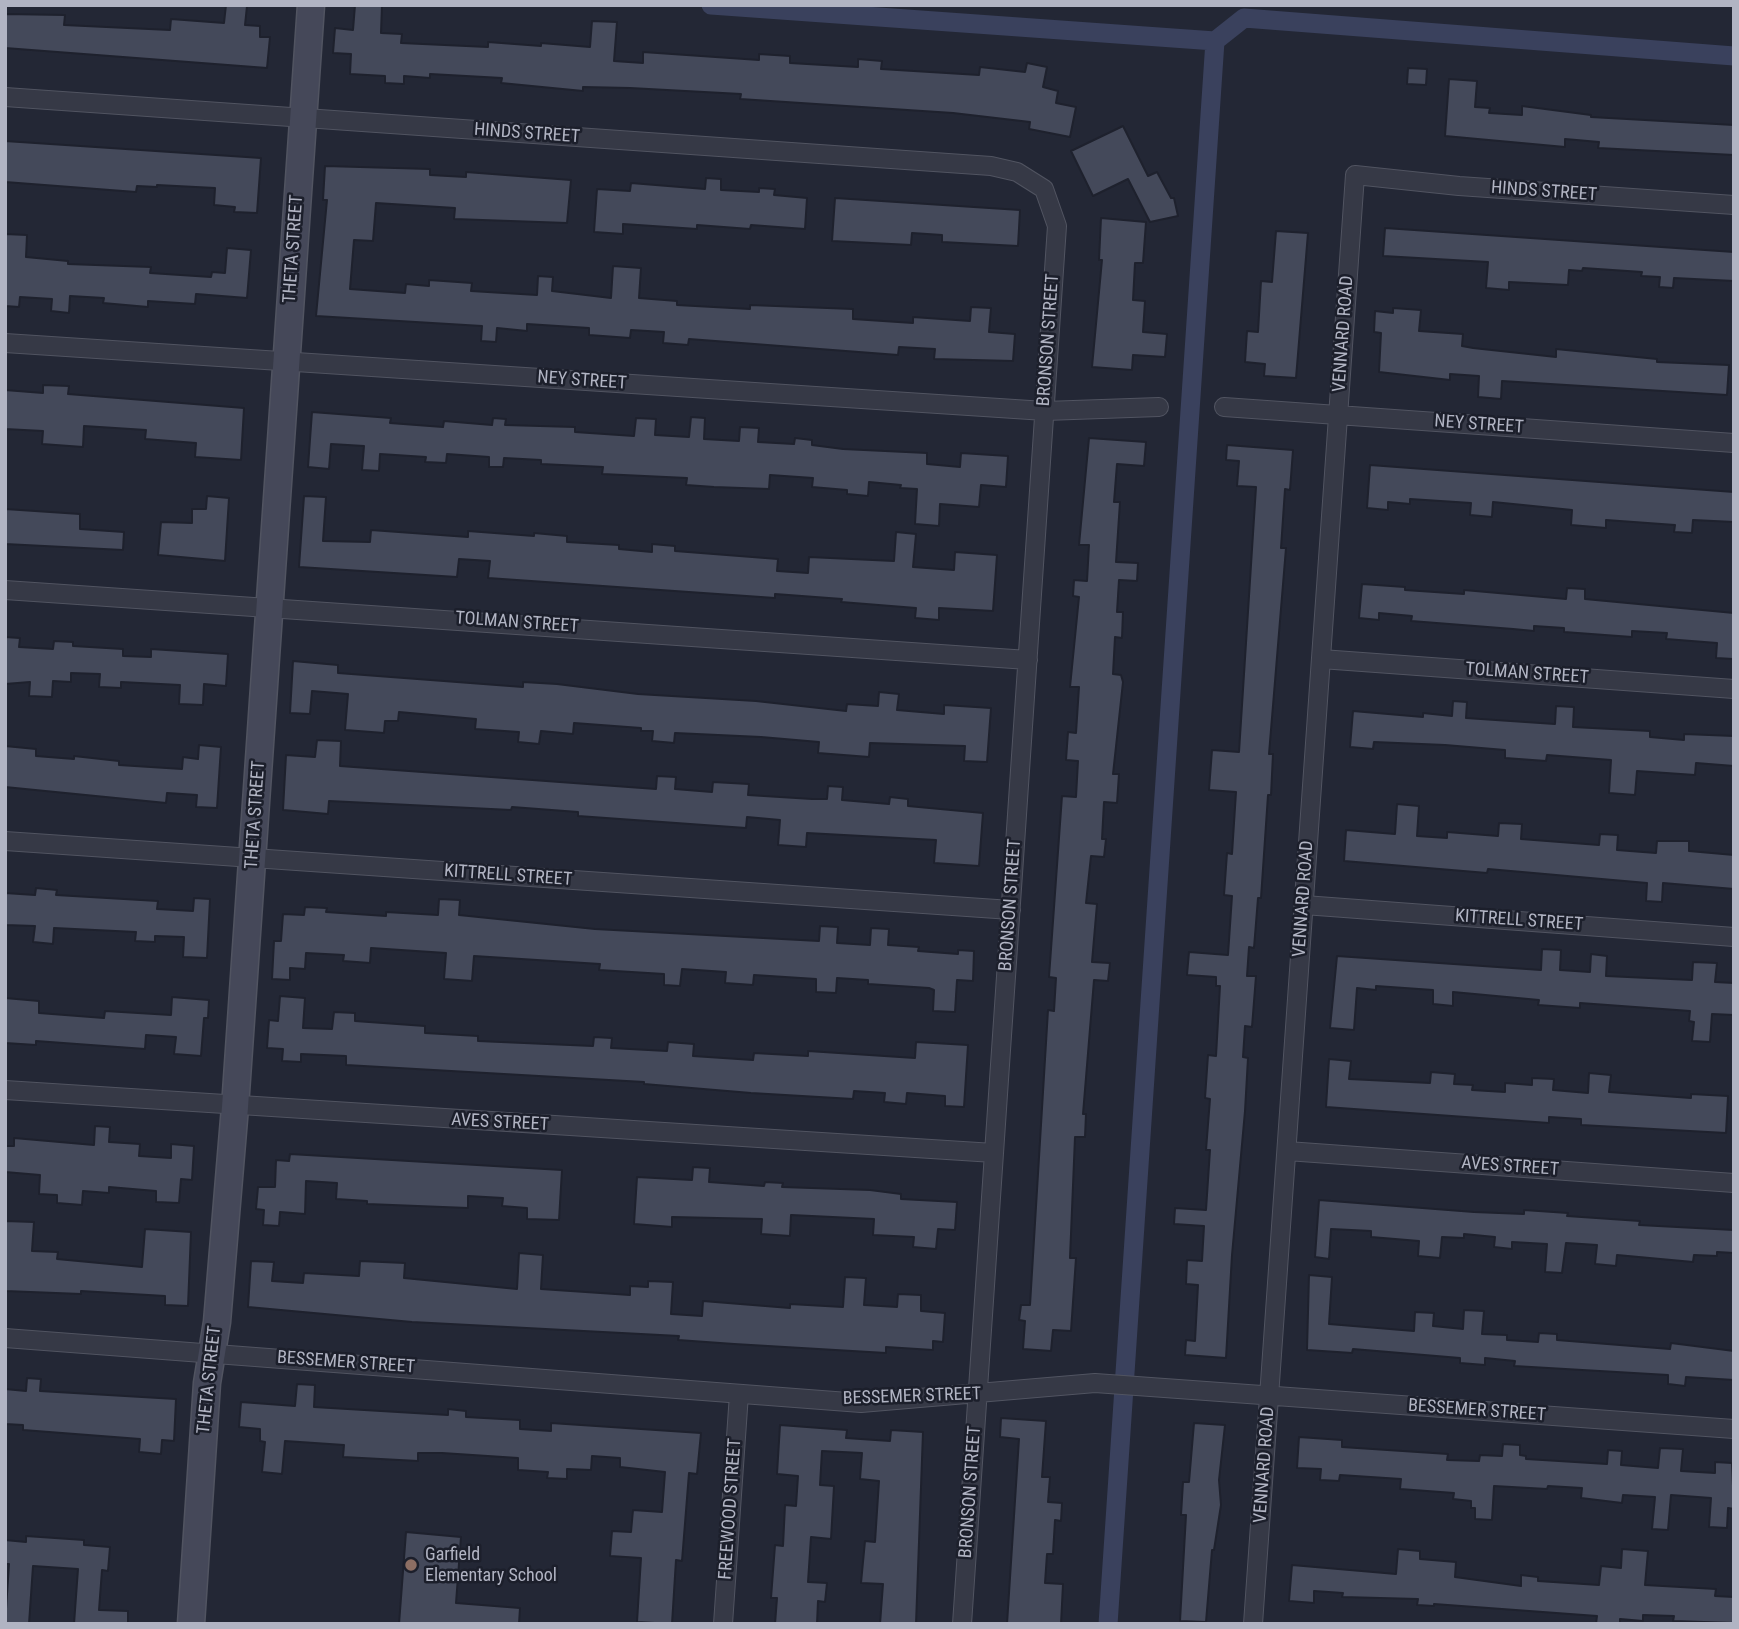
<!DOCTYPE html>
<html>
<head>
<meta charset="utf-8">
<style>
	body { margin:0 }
	#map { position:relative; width:1739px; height:1629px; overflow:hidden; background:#232735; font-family:"Roboto Condensed",sans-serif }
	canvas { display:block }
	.frame { position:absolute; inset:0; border:7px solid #b1b4c3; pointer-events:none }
</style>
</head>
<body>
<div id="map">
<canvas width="1739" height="1629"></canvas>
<div class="frame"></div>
</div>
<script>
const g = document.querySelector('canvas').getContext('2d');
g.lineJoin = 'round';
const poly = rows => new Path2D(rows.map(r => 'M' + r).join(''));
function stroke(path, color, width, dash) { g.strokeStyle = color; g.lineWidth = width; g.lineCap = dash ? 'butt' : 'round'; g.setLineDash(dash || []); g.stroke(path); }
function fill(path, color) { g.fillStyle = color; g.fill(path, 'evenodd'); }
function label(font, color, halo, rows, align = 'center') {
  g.font = font + ' "Roboto Condensed",sans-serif'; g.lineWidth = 5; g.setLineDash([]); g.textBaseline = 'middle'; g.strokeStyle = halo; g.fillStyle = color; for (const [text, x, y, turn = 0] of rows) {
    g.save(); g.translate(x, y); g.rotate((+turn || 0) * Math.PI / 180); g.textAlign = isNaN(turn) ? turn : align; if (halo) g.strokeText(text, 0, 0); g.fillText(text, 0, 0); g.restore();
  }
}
stroke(poly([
	[711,5,1215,41,1244,18,1734,56],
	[1108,1624,1215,41]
]), '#3a415d', 19);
const building = poly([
	[226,5,247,6,245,25,260,26,260,37,270,37,267,68,5,48,5,14,65,15,64,25,170,30,171,19,224,23,226,5],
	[355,5,382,5,381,33,402,34,401,43,488,47,488,42,541,46,541,43,590,47,592,21,617,22,614,61,643,63,643,52,759,60,759,54,790,56,790,63,858,67,858,59,882,61,881,69,979,75,980,67,1025,72,1027,63,1047,67,1043,87,1058,91,1056,103,1076,107,1070,137,1029,129,1030,122,953,113,740,99,741,94,630,88,583,87,583,91,501,83,502,78,430,74,430,78,404,76,404,84,385,83,385,76,350,74,351,54,333,53,335,28,353,30,355,5],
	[1408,68,1427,69,1426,85,1407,84,1408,68],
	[1449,79,1477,81,1475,107,1490,108,1489,113,1522,115,1522,106,1591,115,1591,117,1734,125,1734,155,1598,148,1599,142,1565,139,1565,147,1445,136,1449,79],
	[1123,126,1148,176,1157,172,1171,198,1174,198,1178,216,1150,222,1128,179,1093,196,1071,151,1123,126],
	[5,141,261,158,257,213,234,212,235,207,214,205,215,188,157,185,157,187,137,186,136,192,5,182,5,141],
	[325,166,430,169,430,175,466,177,466,172,571,180,567,223,454,219,455,208,376,203,373,241,354,240,350,289,405,293,406,284,429,286,429,280,472,283,471,291,537,295,538,276,553,277,552,291,611,298,613,266,641,268,639,298,677,301,677,305,750,309,750,305,853,309,853,319,913,323,913,317,970,321,971,307,991,308,989,332,1015,334,1013,361,934,359,935,349,899,347,898,355,689,339,688,345,663,343,664,332,631,330,630,338,589,335,589,328,527,324,527,331,497,328,496,342,481,341,482,326,316,316,327,200,323,200,325,166],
	[706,178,721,179,721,190,759,192,759,188,775,189,774,195,807,198,805,229,751,225,750,229,697,225,697,229,623,224,623,234,594,232,597,189,630,191,631,183,705,189,706,178],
	[835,198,1020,210,1018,246,942,242,942,235,912,233,911,245,832,241,835,198],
	[1101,218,1146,222,1143,263,1135,263,1133,300,1145,301,1143,332,1167,334,1165,357,1133,355,1132,370,1092,367,1102,260,1099,260,1101,218],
	[1385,228,1734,252,1734,281,1674,278,1673,288,1659,287,1660,277,1641,276,1642,272,1583,268,1582,271,1569,270,1568,285,1509,282,1509,290,1486,288,1488,262,1383,256,1385,228],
	[1276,231,1308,233,1296,378,1264,376,1265,364,1245,362,1247,331,1258,332,1261,281,1272,282,1276,231],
	[5,234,27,235,26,257,68,261,68,264,151,267,150,273,211,277,212,272,225,273,227,248,251,250,247,298,196,294,195,304,148,301,148,307,103,303,104,298,70,296,69,313,51,311,52,299,20,297,19,307,5,306,5,234],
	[1393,308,1421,310,1419,331,1463,334,1462,346,1473,348,1556,357,1556,349,1657,359,1657,362,1729,365,1727,395,1502,381,1501,399,1478,397,1479,376,1450,374,1450,380,1379,372,1381,333,1374,332,1375,311,1393,313,1393,308],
	[43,385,69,386,68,394,244,408,241,460,195,457,196,443,145,439,146,430,84,426,83,447,42,444,43,431,5,429,5,390,43,393,43,385],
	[312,412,391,418,390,423,443,427,444,421,492,425,493,418,506,419,505,425,575,427,575,432,634,436,636,418,656,419,655,435,689,437,691,417,705,418,704,439,739,441,740,427,759,428,758,442,794,444,795,438,812,440,812,445,843,449,927,453,927,464,960,467,961,453,1008,456,1006,487,981,485,979,507,940,504,939,526,915,524,917,489,900,488,901,485,869,482,868,496,847,494,847,490,812,487,813,478,770,475,769,489,714,487,686,485,687,478,602,474,603,467,541,464,541,460,504,458,503,467,489,467,489,457,447,454,446,463,425,462,426,457,380,454,379,471,362,470,364,446,331,444,329,469,308,467,312,412],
	[1089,438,1146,442,1144,466,1117,464,1114,502,1120,502,1116,562,1138,563,1137,581,1119,580,1117,612,1123,612,1122,638,1115,637,1113,674,1121,675,1123,682,1113,774,1119,774,1117,803,1104,802,1102,839,1106,839,1104,857,1091,856,1086,903,1097,904,1092,962,1110,963,1108,981,1094,980,1083,1114,1086,1114,1085,1137,1075,1137,1070,1258,1076,1258,1071,1331,1053,1330,1051,1351,1023,1349,1025,1321,1019,1320,1021,1305,1030,1305,1048,1010,1054,1011,1056,978,1049,977,1062,796,1076,797,1078,761,1066,760,1068,732,1076,733,1079,687,1070,687,1079,597,1073,596,1074,580,1087,581,1089,545,1079,545,1089,438],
	[1227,445,1293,450,1290,490,1285,489,1281,548,1286,548,1269,754,1273,754,1271,795,1268,795,1261,898,1258,898,1254,948,1249,947,1247,976,1256,976,1252,1027,1245,1026,1243,1057,1248,1058,1245,1111,1232,1255,1226,1358,1185,1355,1186,1340,1195,1341,1198,1285,1186,1284,1187,1260,1202,1261,1204,1226,1174,1224,1175,1208,1206,1210,1210,1150,1206,1150,1210,1099,1205,1098,1208,1055,1216,1056,1220,986,1216,986,1216,977,1187,975,1189,952,1228,955,1232,896,1224,895,1227,853,1232,854,1236,792,1209,790,1212,750,1239,752,1256,487,1237,486,1239,461,1226,460,1227,445],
	[1370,465,1734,492,1734,522,1693,520,1692,533,1674,532,1675,525,1606,520,1606,528,1571,525,1572,510,1523,505,1493,502,1492,517,1470,515,1471,503,1410,499,1410,504,1388,502,1388,510,1367,508,1370,465],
	[207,496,229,498,225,561,158,555,161,522,192,523,192,509,206,509,207,496],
	[304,496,326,497,323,541,370,542,371,530,468,537,468,531,534,536,534,533,567,536,567,542,619,545,619,549,652,552,652,544,675,546,675,551,778,559,777,571,808,573,809,557,894,561,896,532,916,534,913,567,954,570,955,552,997,555,993,611,939,608,939,620,915,618,916,608,841,602,842,599,775,594,775,598,488,578,490,561,459,559,457,577,299,567,304,496],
	[5,509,80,514,80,529,124,532,123,550,5,544,5,509],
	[1362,584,1405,587,1405,590,1464,594,1464,590,1566,599,1567,588,1585,589,1585,599,1734,613,1733,659,1716,658,1717,643,1666,639,1667,633,1632,631,1632,637,1564,632,1564,628,1534,626,1534,631,1513,629,1411,621,1412,616,1379,613,1379,620,1359,618,1362,584],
	[5,637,20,638,19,647,53,649,54,641,73,642,73,646,123,649,123,656,151,657,151,649,228,654,226,686,204,684,203,705,179,704,180,685,121,682,121,688,99,687,100,674,71,673,71,682,53,681,52,697,29,696,30,682,5,684,5,637],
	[293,661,338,665,338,673,523,687,523,682,557,684,638,694,756,701,846,711,847,704,878,706,879,692,899,694,897,710,944,714,944,705,991,708,987,762,964,761,965,746,870,743,869,757,818,753,819,742,761,737,675,733,674,743,652,741,653,731,641,731,641,728,574,723,573,734,541,731,539,744,518,742,519,732,475,729,476,719,399,712,398,721,385,721,384,733,345,730,348,694,312,691,310,714,290,713,293,661],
	[1453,701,1467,702,1466,718,1555,724,1556,706,1574,707,1573,727,1650,731,1650,737,1684,740,1684,734,1734,736,1734,766,1696,763,1695,775,1637,771,1635,795,1609,793,1611,760,1547,755,1546,761,1505,758,1505,750,1445,745,1374,742,1373,749,1350,747,1353,711,1423,717,1423,713,1452,716,1453,701],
	[317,740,341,741,340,766,656,789,657,776,676,777,675,789,712,792,713,782,749,784,748,795,812,799,827,799,828,786,843,787,842,800,889,804,890,797,908,799,908,806,983,813,979,866,934,863,936,840,807,833,806,847,778,845,780,820,747,817,746,828,578,816,578,812,512,807,511,810,329,801,328,814,283,810,286,755,315,757,317,740],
	[199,745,221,747,217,808,196,807,197,795,167,793,166,803,5,787,5,746,36,749,36,756,74,759,74,756,119,761,119,765,182,769,183,757,198,759,199,745],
	[1397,804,1419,806,1417,836,1447,838,1447,832,1498,836,1499,823,1522,824,1521,839,1599,845,1600,834,1618,835,1617,850,1656,853,1657,841,1689,841,1689,851,1734,855,1734,889,1663,883,1662,902,1646,901,1647,883,1488,869,1487,873,1344,861,1346,830,1395,834,1397,804],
	[36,888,57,890,56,895,158,901,157,909,193,911,194,898,210,899,207,958,183,957,184,937,155,936,155,942,135,941,136,932,54,928,53,944,33,942,35,926,5,925,5,893,35,895,36,888],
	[439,899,460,900,459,915,595,929,819,941,820,926,838,927,837,943,870,945,871,928,889,929,888,945,919,947,918,951,958,954,958,950,974,951,973,981,957,980,955,1012,933,1011,934,990,929,988,868,984,868,980,837,978,836,993,816,992,816,979,754,975,753,985,725,983,726,972,682,969,680,986,664,985,664,974,599,970,600,964,474,956,472,981,444,979,446,953,371,948,370,963,343,961,344,955,306,953,305,969,290,968,290,980,272,979,274,941,281,941,283,914,304,915,305,907,327,908,326,912,386,916,386,912,438,915,439,899],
	[1542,949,1561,950,1560,970,1590,972,1591,954,1607,956,1606,976,1692,980,1693,962,1717,963,1715,982,1734,983,1734,1015,1712,1014,1710,1042,1692,1041,1694,1022,1689,1021,1690,1011,1580,1003,1580,1008,1538,1005,1539,1000,1453,992,1453,1006,1433,1004,1433,990,1376,986,1376,990,1357,988,1354,1030,1330,1028,1337,956,1541,970,1542,949],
	[280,996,305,998,303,1028,332,1029,334,1012,355,1013,355,1021,425,1026,425,1033,478,1036,478,1041,593,1046,594,1037,612,1038,611,1048,667,1051,668,1042,694,1044,693,1056,753,1060,754,1053,808,1056,808,1051,915,1058,916,1042,968,1045,964,1107,945,1106,945,1096,907,1093,906,1104,884,1102,885,1093,854,1091,853,1099,751,1093,644,1084,644,1082,346,1065,346,1056,301,1054,301,1062,282,1061,283,1049,267,1048,269,1020,278,1021,280,996],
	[172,997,209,1000,208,1018,204,1018,201,1056,174,1054,176,1037,146,1035,145,1049,36,1041,36,1045,5,1043,5,998,39,1001,39,1013,104,1018,105,1011,171,1015,172,997],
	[1329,1059,1351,1061,1349,1079,1430,1083,1431,1072,1455,1074,1454,1084,1473,1085,1472,1090,1505,1092,1505,1083,1532,1085,1532,1078,1554,1079,1553,1090,1588,1093,1589,1073,1611,1075,1609,1092,1691,1098,1691,1094,1728,1096,1726,1133,1581,1125,1581,1119,1549,1117,1549,1123,1326,1107,1329,1059],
	[95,1126,110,1127,109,1142,140,1144,139,1156,171,1158,171,1144,194,1146,192,1180,181,1179,179,1203,156,1202,156,1191,109,1187,109,1193,83,1191,82,1205,57,1203,57,1195,39,1194,40,1175,5,1172,5,1146,14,1146,14,1138,94,1145,95,1126],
	[290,1154,562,1170,559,1220,527,1219,527,1208,502,1206,503,1198,468,1196,468,1208,367,1204,367,1201,336,1199,337,1183,306,1181,305,1214,280,1212,279,1226,263,1225,264,1210,256,1209,258,1187,275,1187,276,1160,289,1161,290,1154],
	[693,1167,710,1168,709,1182,764,1186,765,1182,783,1183,782,1187,870,1190,901,1194,901,1199,957,1202,955,1230,938,1229,936,1249,913,1247,914,1237,873,1235,874,1219,791,1215,790,1236,761,1234,762,1219,672,1217,672,1227,634,1224,637,1177,692,1180,693,1167],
	[1319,1200,1474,1212,1524,1214,1524,1210,1568,1213,1567,1216,1640,1221,1639,1225,1734,1230,1734,1253,1717,1252,1717,1256,1694,1255,1693,1262,1617,1255,1616,1266,1595,1264,1597,1245,1566,1243,1562,1273,1545,1272,1547,1244,1512,1242,1512,1249,1494,1247,1495,1237,1464,1234,1464,1238,1442,1237,1440,1258,1418,1256,1419,1241,1371,1237,1371,1231,1331,1229,1329,1259,1315,1257,1319,1200],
	[5,1221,34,1222,32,1251,58,1252,57,1259,142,1267,145,1229,191,1232,188,1306,165,1305,165,1296,81,1291,81,1294,5,1291,5,1221],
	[519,1253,543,1255,541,1289,630,1295,630,1286,648,1287,648,1281,673,1282,671,1314,702,1316,703,1301,790,1308,790,1304,843,1307,845,1277,866,1278,864,1305,897,1307,898,1294,921,1295,921,1311,945,1313,943,1342,933,1341,933,1350,886,1347,886,1353,734,1344,678,1340,679,1336,412,1322,248,1307,251,1261,274,1262,272,1281,303,1283,304,1273,359,1276,360,1261,405,1263,404,1278,517,1289,519,1253],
	[1309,1275,1332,1277,1329,1324,1414,1331,1415,1312,1434,1313,1433,1326,1463,1329,1464,1310,1484,1311,1482,1334,1507,1335,1507,1340,1538,1342,1539,1333,1557,1334,1557,1340,1670,1349,1671,1343,1734,1351,1734,1380,1686,1377,1685,1386,1668,1384,1668,1375,1514,1366,1515,1361,1485,1358,1485,1365,1460,1363,1460,1358,1353,1349,1352,1353,1307,1350,1309,1275],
	[27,1378,41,1379,40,1391,176,1399,174,1441,162,1440,161,1454,139,1452,140,1439,23,1430,23,1425,5,1424,5,1389,26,1391,27,1378],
	[297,1384,315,1385,314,1407,448,1415,448,1409,466,1411,466,1417,520,1420,520,1429,551,1431,551,1423,701,1433,697,1474,689,1473,682,1561,676,1560,672,1624,637,1622,641,1558,610,1556,612,1531,631,1532,633,1510,662,1512,665,1472,620,1467,620,1458,592,1456,591,1470,567,1469,567,1479,547,1478,548,1472,518,1470,518,1458,442,1453,418,1453,418,1461,343,1457,344,1445,285,1441,282,1474,262,1472,265,1442,260,1441,260,1429,239,1427,241,1402,295,1406,297,1384],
	[1001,1418,1046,1421,1042,1477,1050,1477,1048,1502,1062,1503,1061,1521,1055,1520,1053,1554,1047,1554,1045,1583,1063,1584,1061,1624,1007,1624,1019,1439,1000,1437,1001,1418],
	[1194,1423,1225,1425,1219,1480,1221,1505,1214,1550,1212,1550,1206,1622,1180,1621,1186,1515,1181,1515,1183,1482,1189,1482,1194,1423],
	[780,1425,847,1430,846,1438,890,1441,891,1430,923,1432,916,1624,880,1624,883,1584,861,1583,865,1541,875,1542,879,1481,860,1479,862,1453,822,1451,820,1485,834,1486,831,1539,811,1537,808,1582,827,1583,825,1602,818,1601,817,1624,775,1624,777,1598,771,1598,775,1545,783,1546,785,1505,796,1506,798,1476,777,1474,780,1425],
	[1299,1437,1342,1440,1342,1447,1448,1454,1447,1460,1479,1461,1480,1455,1502,1456,1503,1444,1520,1445,1520,1455,1526,1456,1526,1459,1559,1461,1607,1464,1608,1450,1622,1451,1621,1465,1658,1468,1660,1448,1683,1449,1681,1471,1715,1473,1715,1462,1732,1463,1734,1509,1728,1508,1727,1528,1709,1527,1711,1498,1671,1495,1668,1530,1652,1529,1655,1497,1623,1495,1622,1503,1581,1498,1582,1488,1548,1486,1547,1489,1494,1486,1492,1520,1475,1519,1475,1508,1471,1508,1471,1501,1453,1499,1454,1493,1400,1489,1401,1479,1340,1475,1339,1481,1320,1480,1321,1469,1297,1468,1299,1437],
	[406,1532,461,1537,456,1603,520,1608,519,1624,399,1624,406,1532],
	[26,1536,84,1540,84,1545,110,1547,108,1571,102,1570,99,1610,128,1611,128,1624,74,1624,78,1569,33,1566,29,1624,5,1624,9,1564,5,1564,5,1540,26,1542,26,1536],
	[1398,1549,1420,1551,1420,1559,1456,1562,1455,1577,1521,1586,1521,1575,1538,1577,1538,1581,1599,1585,1601,1566,1621,1568,1622,1549,1648,1551,1645,1585,1716,1589,1715,1596,1734,1597,1734,1623,1673,1621,1674,1616,1643,1615,1643,1621,1620,1619,1620,1624,1596,1624,1597,1616,1434,1604,1434,1606,1417,1605,1418,1599,1342,1597,1343,1593,1314,1591,1314,1603,1289,1601,1292,1565,1396,1574,1398,1549]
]);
fill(building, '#44495a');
stroke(building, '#1e212d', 2);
const street = poly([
	[5,97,991,166,1017,172,1044,189,1057,226,962,1624],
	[5,343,1045,411,1159,407],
	[1224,407,1734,443],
	[5,590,1028,660],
	[1321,659,1734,689],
	[5,841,1011,910],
	[1304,905,1734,937],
	[5,1090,994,1153],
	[1287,1151,1734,1183],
	[5,1338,861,1403,1095,1383,1734,1429],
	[723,1624,739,1394],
	[1253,1624,1355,175,1459,186,1734,205]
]);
const secondary = poly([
	[191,1624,207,1383,217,1322,235,1107,311,5]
]);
stroke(street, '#515461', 20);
stroke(secondary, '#515461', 29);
stroke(street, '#363946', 18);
stroke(secondary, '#454859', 26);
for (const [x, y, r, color] of [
	[411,1565,7,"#8d6e63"]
]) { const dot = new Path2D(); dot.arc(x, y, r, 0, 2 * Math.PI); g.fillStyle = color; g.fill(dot); stroke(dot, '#1c1f2b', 2.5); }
label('18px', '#b1b4c3', '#1c1f2b', [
	["HINDS STREET",527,134,4],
	["HINDS STREET",1544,192,4],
	["THETA STREET",294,249,-86],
	["VENNARD ROAD",1344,334,-86],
	["BRONSON STREET",1049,340,-86],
	["NEY STREET",582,381,4],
	["NEY STREET",1479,425,4],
	["TOLMAN STREET",517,623,4],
	["TOLMAN STREET",1527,674,4],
	["THETA STREET",256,815,-86],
	["KITTRELL STREET",508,876,4],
	["VENNARD ROAD",1304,899,-86],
	["BRONSON STREET",1011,905,-86],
	["KITTRELL STREET",1519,921,4],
	["AVES STREET",500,1123,3],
	["AVES STREET",1510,1167,4],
	["BESSEMER STREET",346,1363,4],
	["THETA STREET",210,1380,-84],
	["BESSEMER STREET",912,1397,-2],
	["BESSEMER STREET",1477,1411,4],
	["VENNARD ROAD",1265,1465,-86],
	["BRONSON STREET",971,1492,-86],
	["FREEWOOD STREET",731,1509,-86]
]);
label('18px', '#b1b4c3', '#1c1f2b', [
	["Garfield",425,1555],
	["Elementary School",425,1576]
], 'left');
</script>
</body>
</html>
